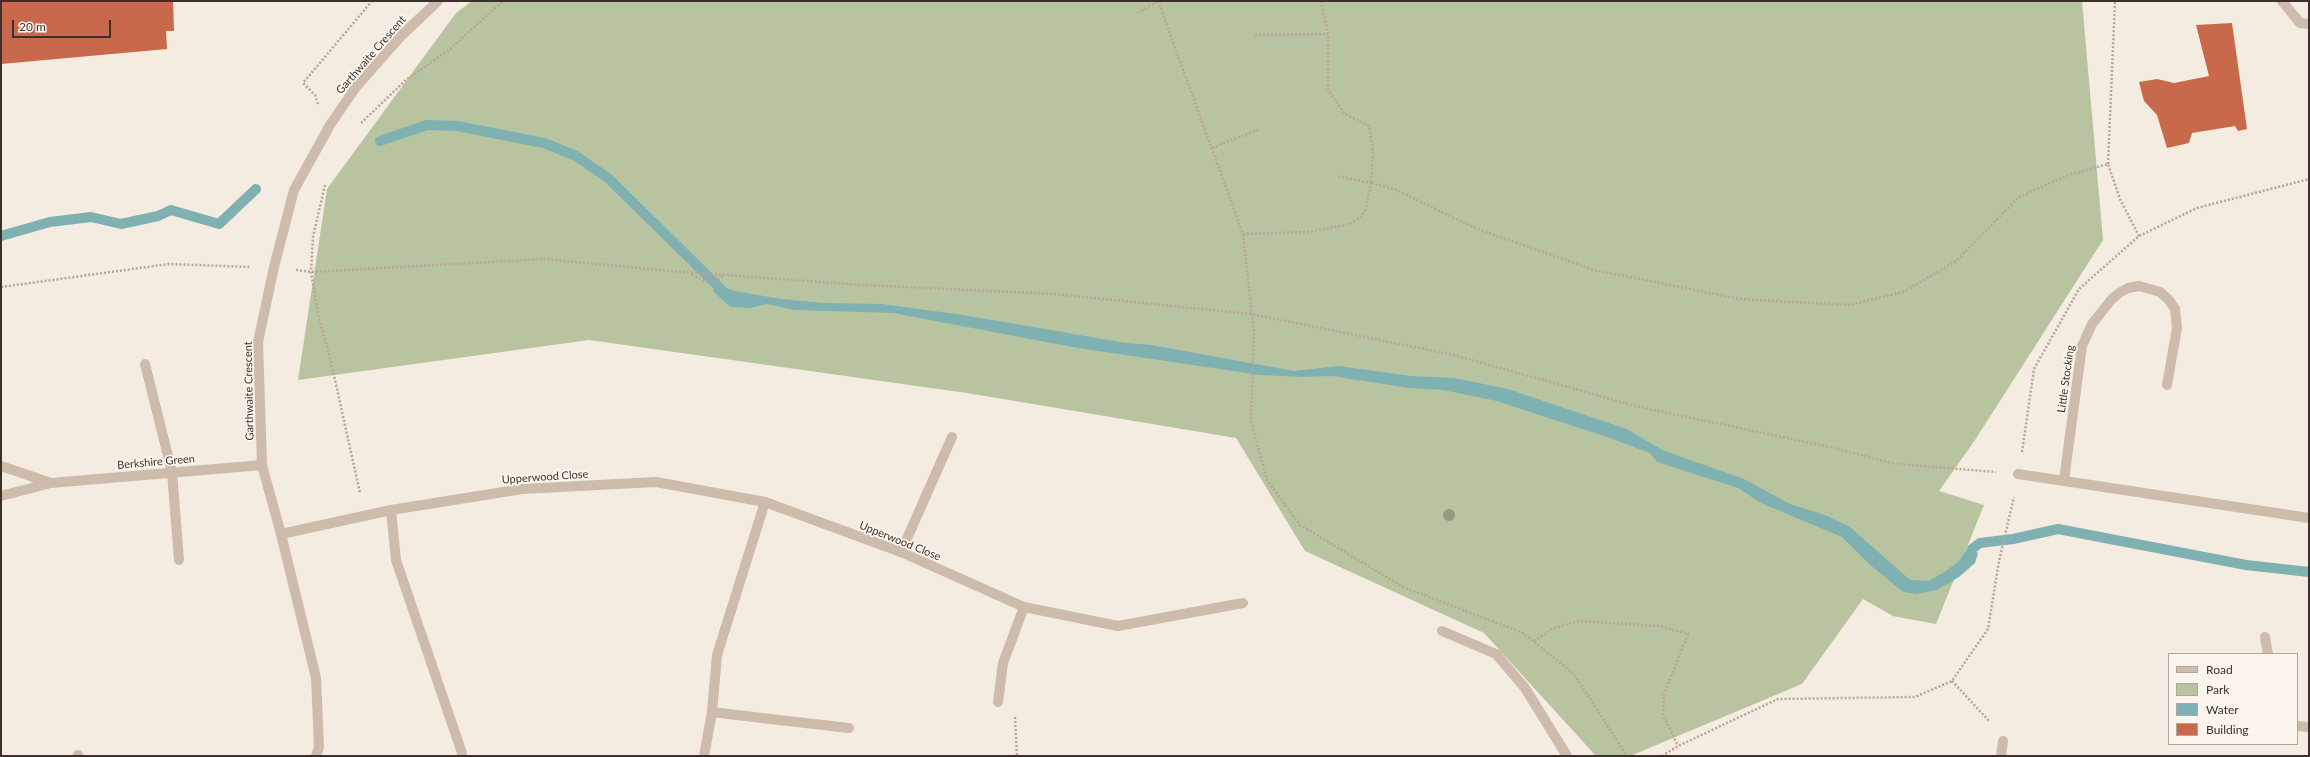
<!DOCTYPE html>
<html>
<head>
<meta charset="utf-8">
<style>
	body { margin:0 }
	#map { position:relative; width:2310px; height:757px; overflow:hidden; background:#f4ebe1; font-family:Lato,sans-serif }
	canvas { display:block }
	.frame { position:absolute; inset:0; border:2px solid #3b302b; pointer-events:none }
	.legend { position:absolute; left:2168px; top:653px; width:130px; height:92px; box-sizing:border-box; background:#fbf5ee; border:1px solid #aea6a0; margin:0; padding:5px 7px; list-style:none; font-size:12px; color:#3b302b }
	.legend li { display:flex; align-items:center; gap:8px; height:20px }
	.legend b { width:20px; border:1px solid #aea6a0 }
	.scale { position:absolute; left:12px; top:20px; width:99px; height:18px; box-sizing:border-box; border:2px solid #3b302b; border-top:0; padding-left:5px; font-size:12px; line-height:14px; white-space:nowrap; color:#3b302b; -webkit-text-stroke:3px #fbf5ee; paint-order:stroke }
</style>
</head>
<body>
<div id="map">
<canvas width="2310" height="757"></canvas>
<div class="frame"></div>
<ul class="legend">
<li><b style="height:5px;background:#cdbbac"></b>Road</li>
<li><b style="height:11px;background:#b8c4a0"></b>Park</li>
<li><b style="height:11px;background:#7fb0b2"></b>Water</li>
<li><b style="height:11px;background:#c8694b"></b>Building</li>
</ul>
<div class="scale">20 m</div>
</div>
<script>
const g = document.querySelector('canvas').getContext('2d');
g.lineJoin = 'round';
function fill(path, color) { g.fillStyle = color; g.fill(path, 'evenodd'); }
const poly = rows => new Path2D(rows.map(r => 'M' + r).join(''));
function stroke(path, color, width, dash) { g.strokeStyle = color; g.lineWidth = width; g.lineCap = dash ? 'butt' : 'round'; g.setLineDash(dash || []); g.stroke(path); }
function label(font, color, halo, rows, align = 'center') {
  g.font = font + ' Lato,sans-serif'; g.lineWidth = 3.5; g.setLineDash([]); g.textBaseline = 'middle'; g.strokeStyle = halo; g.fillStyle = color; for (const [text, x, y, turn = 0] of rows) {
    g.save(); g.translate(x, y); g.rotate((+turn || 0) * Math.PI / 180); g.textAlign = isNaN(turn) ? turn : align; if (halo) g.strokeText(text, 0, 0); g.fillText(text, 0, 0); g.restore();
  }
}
fill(poly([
	[472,1,2082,1,2103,240,1975,440,1939,491,1984,505,1936,624,1893,616,1863,599,1802,684,1630,756,1596,756,1484,633,1305,551,1236,438,967,393,589,340,298,380,327,189,456,13]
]), '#b8c4a0');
fill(poly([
	[716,285,735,291,781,299,823,303,882,304,963,315,1126,343,1151,345,1294,371,1339,366,1411,376,1454,378,1508,389,1627,429,1662,450,1744,479,1790,504,1825,515,1850,527,1910,580,1929,581,1946,571,1958,562,1965,552,1972,549,1978,553,1975,563,1959,577,1937,590,1917,594,1903,592,1869,564,1842,537,1761,503,1738,488,1657,462,1650,453,1613,439,1497,401,1443,390,1409,388,1332,376,1303,377,1260,375,1078,348,893,313,795,310,767,304,749,308,730,307,713,291]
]), '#7fb0b2');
stroke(poly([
	[380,141,427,125,457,126,544,143,576,156,608,178,725,293],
	[1,236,50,222,91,217,121,224,158,216,171,210,219,224,256,189],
	[1967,561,1972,549,1980,543,2013,539,2058,529,2246,565,2309,572]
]), '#7fb0b2', 10);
fill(poly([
	[1,1,173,1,174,31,166,31,167,49,1,64],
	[2232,23,2247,129,2238,131,2235,126,2192,133,2189,143,2167,148,2157,115,2144,101,2139,82,2157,79,2174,83,2209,76,2196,25]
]), '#c8694b');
stroke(poly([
	[1158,1,1243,234,1254,333,1251,421,1267,480,1300,525,1403,587,1523,633,1574,674,1627,756],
	[1321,1,1328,34,1328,90,1345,114,1369,126,1373,151,1371,183,1394,189,1475,228,1594,270,1740,299,1849,305,1903,292,1955,262,2019,197,2068,175,2108,164,2120,199,2139,236],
	[1138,13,1158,1],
	[1255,35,1328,34],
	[318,104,315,95,303,83,372,1],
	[361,123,407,79,449,50,503,1],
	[1212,148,1260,129],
	[2108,164,2115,1],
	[325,185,313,237,311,272,318,314,331,362,360,493],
	[1243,234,1309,232,1350,224,1360,218,1366,209,1371,183,1337,176],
	[296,270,311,272,544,259,670,271,862,285,1055,294,1251,314,1454,355,1635,406,1834,448,1896,464,1996,472],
	[692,274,704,281,716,281,724,275],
	[1,287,169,264,251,267],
	[2022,452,2034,369,2079,289,2139,236,2197,208,2309,179],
	[1534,641,1552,629,1578,621,1659,626,1688,634,1664,694,1663,715,1678,746],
	[1952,681,1990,722],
	[1015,717,1017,756],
	[1662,756,1678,746,1778,699,1915,697,1952,681,1988,629,1999,561,2014,497]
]), '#b9a596', 2.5, [2, 2]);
stroke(poly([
	[2282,1,2300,23,2309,24],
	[145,364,172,472,179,560],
	[901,552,952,437],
	[2265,637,2268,654],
	[779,720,849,728]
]), '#cdbbac', 10);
stroke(poly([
	[1,466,51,483],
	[2018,474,2309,518],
	[2064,480,2082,346,2092,324,2111,300,2119,293,2128,288,2139,286,2160,292,2169,300,2175,309,2177,328,2167,385],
	[1,496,51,483,262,465],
	[391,510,396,560,462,753],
	[281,534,391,510,522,489,656,482,765,502,901,552,1024,607,1118,626,1243,603],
	[1442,631,1496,654,1525,688,1567,756],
	[998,702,1003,663,1024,607],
	[712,712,779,720],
	[2297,726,2309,727],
	[78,756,78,755],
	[316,756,319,747,316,678,281,534,262,465,258,342,274,267,294,190,330,125,356,87,402,35,438,1],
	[704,756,712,712,717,655,765,502],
	[2001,756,2003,741]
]), '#cdbbac', 10);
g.fillStyle = '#969b7f';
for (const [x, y] of [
	[1449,515]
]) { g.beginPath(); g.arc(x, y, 6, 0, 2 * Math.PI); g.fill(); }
label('11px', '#3b302b', '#fbf5ee', [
	["Garthwaite Crescent",371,55,-49],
	["Little Stocking",2066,379,-82],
	["Garthwaite Crescent",249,391,-91],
	["Berkshire Green",156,462,-5],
	["Upperwood Close",545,477,-4],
	["Upperwood Close",900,541,22]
]);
</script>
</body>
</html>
